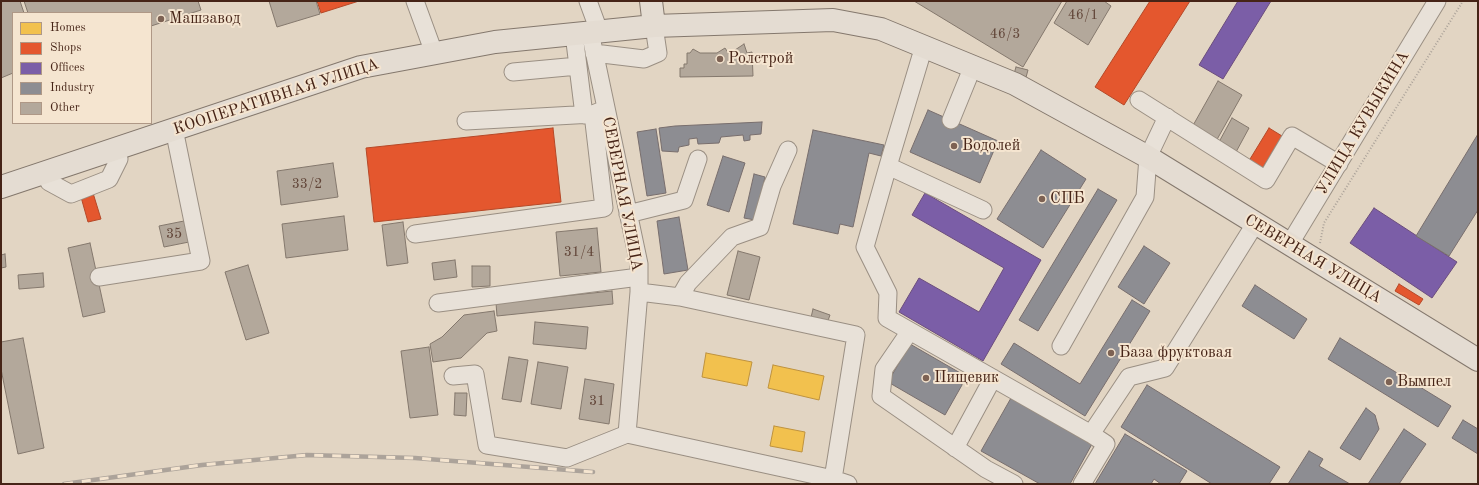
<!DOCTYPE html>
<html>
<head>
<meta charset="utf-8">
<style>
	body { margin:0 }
	#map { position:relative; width:1479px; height:485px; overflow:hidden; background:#e2d5c3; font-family:"Old Standard TT",serif }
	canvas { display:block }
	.frame { position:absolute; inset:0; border:2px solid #462417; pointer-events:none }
	.legend { position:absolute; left:12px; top:12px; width:140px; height:112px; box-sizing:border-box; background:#f5e5d0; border:1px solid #af9886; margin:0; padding:5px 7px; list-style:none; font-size:12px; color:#462417 }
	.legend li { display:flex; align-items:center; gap:8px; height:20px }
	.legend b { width:20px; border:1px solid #af9886 }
</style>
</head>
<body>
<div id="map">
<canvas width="1479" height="485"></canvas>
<div class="frame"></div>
<ul class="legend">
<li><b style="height:11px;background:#f2c14e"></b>Homes</li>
<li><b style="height:11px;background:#e4572e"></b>Shops</li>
<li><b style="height:11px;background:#7b5ea7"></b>Offices</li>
<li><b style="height:11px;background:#8d8d92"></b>Industry</li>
<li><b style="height:11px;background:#b3a89b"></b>Other</li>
</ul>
</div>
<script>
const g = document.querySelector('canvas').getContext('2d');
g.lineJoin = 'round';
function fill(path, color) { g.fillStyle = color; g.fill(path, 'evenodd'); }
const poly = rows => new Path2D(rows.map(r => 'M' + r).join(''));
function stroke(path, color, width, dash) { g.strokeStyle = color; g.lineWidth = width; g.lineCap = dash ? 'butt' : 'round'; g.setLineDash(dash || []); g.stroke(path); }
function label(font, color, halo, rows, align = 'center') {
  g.font = font + ' "Old Standard TT",serif'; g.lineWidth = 4; g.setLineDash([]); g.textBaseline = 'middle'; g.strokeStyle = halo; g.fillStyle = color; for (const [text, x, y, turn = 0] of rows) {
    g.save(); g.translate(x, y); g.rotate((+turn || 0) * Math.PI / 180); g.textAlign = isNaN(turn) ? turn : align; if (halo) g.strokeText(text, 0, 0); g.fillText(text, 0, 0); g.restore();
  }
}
const homes = poly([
	[706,353,752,362,747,386,702,377,706,353],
	[773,365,824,376,819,400,768,388,773,365],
	[774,426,805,432,802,452,770,446,774,426]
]);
fill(homes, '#f2c14e');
stroke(homes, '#be923e', 1);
const shops = poly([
	[317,1,359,1,321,13,317,1],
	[1150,1,1190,1,1124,105,1095,87,1150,1],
	[553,128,561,202,374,222,366,148,553,128],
	[1269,128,1282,136,1260,172,1247,164,1269,128],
	[93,193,101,219,88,222,81,197,93,193],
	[1399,284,1423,299,1419,305,1395,291,1399,284]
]);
fill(shops, '#e4572e');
stroke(shops, '#b54827', 1);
const offices = poly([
	[1238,1,1271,1,1223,79,1199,65,1238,1],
	[925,193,1041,260,983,361,899,312,919,278,979,312,1004,268,912,215,925,193],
	[1374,208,1457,262,1432,298,1350,243,1374,208]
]);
fill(offices, '#7b5ea7');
stroke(offices, '#6b4d7c', 1);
const industry = poly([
	[928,110,998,141,980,183,910,152,928,110],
	[762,122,761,134,750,135,750,140,744,141,743,135,721,137,719,143,698,144,697,138,689,139,689,145,679,147,678,152,662,151,659,128,675,126,762,122],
	[656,129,666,193,647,196,637,132,656,129],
	[813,130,884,145,881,156,869,153,853,227,840,224,838,234,793,224,813,130],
	[1478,134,1478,210,1449,256,1416,236,1478,134],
	[1041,150,1086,179,1043,248,997,219,1041,150],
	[723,156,745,163,729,212,707,205,723,156],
	[754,174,765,177,755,220,744,218,754,174],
	[1098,189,1117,200,1038,331,1019,320,1098,189],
	[679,217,688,270,664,274,657,221,679,217],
	[1144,246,1170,263,1144,304,1118,287,1144,246],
	[1255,285,1307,319,1294,339,1242,306,1255,285],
	[1132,300,1150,311,1085,416,1001,364,1014,343,1080,384,1132,300],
	[1340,338,1451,406,1438,427,1328,359,1340,338],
	[910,344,962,374,962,385,945,415,888,382,910,344],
	[1147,385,1280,467,1269,484,1212,484,1121,427,1147,385],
	[1011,398,1092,444,1070,484,1040,484,981,451,1011,398],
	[1366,408,1375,415,1379,429,1360,460,1340,448,1366,408],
	[1463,420,1478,429,1478,454,1452,438,1463,420],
	[1404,429,1426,444,1399,484,1368,484,1404,429],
	[1125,434,1187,471,1179,484,1161,484,1154,479,1151,484,1095,484,1125,434],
	[1309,451,1323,459,1319,466,1350,484,1288,484,1309,451]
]);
fill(industry, '#8d8d92');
stroke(industry, '#786e6d', 1);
const building = poly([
	[1,1,20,1,24,13,13,13,13,73,1,78,1,1],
	[24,1,198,1,201,10,151,26,151,13,28,13,24,1],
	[269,1,316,1,320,14,277,27,269,1],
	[914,1,1062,1,1023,67,914,1],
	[1067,1,1104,1,1111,6,1088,45,1054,23,1067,1],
	[744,44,747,53,752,52,753,76,680,77,680,68,684,68,684,64,687,64,687,53,690,53,693,49,700,53,717,53,725,48,729,54,744,44],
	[1016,67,1028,70,1025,81,1014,74,1016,67],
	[1218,81,1242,95,1215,143,1191,129,1218,81],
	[1232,118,1249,128,1236,152,1219,142,1232,118],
	[333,163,338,197,281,205,277,171,333,163],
	[344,216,348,250,286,258,282,224,344,216],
	[184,221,189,242,164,247,159,226,184,221],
	[403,222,408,263,387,266,382,225,403,222],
	[597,228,601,272,560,276,556,232,597,228],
	[90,243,105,312,83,317,68,248,90,243],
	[738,251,760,257,749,300,727,295,738,251],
	[5,254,6,267,1,268,1,255,5,254],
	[455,260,457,277,434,280,432,263,455,260],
	[248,265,269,333,246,340,225,272,248,265],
	[472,266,490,266,490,286,472,287,472,266],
	[43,273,44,287,19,289,18,275,43,273],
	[612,291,613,304,497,316,496,303,612,291],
	[813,309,830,315,826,326,810,322,813,309],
	[494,311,497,331,487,333,461,358,433,362,430,344,442,337,464,315,494,311],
	[535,322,588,327,586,349,533,344,535,322],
	[23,338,44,448,18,454,1,369,1,342,23,338],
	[429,347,438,415,410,418,401,351,429,347],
	[509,357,528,360,521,402,502,399,509,357],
	[538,362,568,367,561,409,531,404,538,362],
	[585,379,614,384,609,424,579,419,585,379],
	[455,393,467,393,466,416,454,415,455,393]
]);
fill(building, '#b3a89b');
stroke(building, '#84786d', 1);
const minor = poly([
	[415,1,434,53],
	[588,1,599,31],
	[590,32,639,264,639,292,627,434],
	[574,34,584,115],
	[924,46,888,166,983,210],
	[594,53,644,59,658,53,654,26],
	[513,72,578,66],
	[1139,100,1266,180,1292,136,1339,164],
	[951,120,973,66],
	[466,121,593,114,603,110],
	[888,166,865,247,888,293,887,318,1091,434,1129,377,1165,368,1255,224],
	[45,172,49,182,71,194,109,179,119,159,116,148],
	[628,214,684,200,698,159],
	[415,234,604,208,593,114],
	[1289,245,1437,1],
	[99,277,201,261,174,129],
	[639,292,680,297,688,283,732,237,760,227,772,186,788,150],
	[438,303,639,277],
	[910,331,884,369,881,396,986,469,1014,484],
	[1061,346,1145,197,1148,157,1167,117],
	[453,376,475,374,487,445,567,458,627,434,833,479,856,335,680,297],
	[955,448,993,378],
	[833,479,848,484],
	[1082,484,1106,444,1091,434]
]);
const major = poly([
	[651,1,654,26],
	[1,187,361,67,495,42,654,26,833,20,881,29,1015,84,1148,157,1478,360]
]);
stroke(minor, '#9a8f83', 19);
stroke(major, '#84786d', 24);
stroke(poly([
	[1320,243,1324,223,1463,1]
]), '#aca39a', 2, [1, 2]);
stroke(minor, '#e8e1d8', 17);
stroke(major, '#e4dcd2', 22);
const rail = poly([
	[64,484,202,465,307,455,415,458,593,472]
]);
stroke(rail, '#aca39a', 4.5);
stroke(rail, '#f5e5d0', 3, [9]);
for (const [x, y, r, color] of [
	[161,19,4,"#7d6253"],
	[720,59,4,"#7d6253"],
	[954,146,4,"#7d6253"],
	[1042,199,4,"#7d6253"],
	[1111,353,4,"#7d6253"],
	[926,378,4,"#7d6253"],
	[1389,382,4,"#7d6253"]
]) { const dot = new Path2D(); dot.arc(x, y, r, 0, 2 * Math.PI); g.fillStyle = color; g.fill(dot); stroke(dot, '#f5e5d0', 1.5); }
label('14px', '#614538', null, [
	["46/1",1083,15],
	["46/3",1005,34],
	["33/2",307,184],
	["35",174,234],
	["31/4",579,252],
	["31",597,401]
]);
label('16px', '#462417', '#f5e5d0', [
	["Машзавод",169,19],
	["Ролстрой",728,59],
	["Водолей",962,146],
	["СПБ",1050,199],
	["База фруктовая",1119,353],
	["Пищевик",934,378],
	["Вымпел",1397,382]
], 'left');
label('16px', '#462417', '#f5e5d0', [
	["КООПЕРАТИВНАЯ УЛИЦА",276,97,-18],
	["УЛИЦА КУВЫКИНА",1363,123,-59],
	["СЕВЕРНАЯ УЛИЦА",622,194,79],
	["СЕВЕРНАЯ УЛИЦА",1313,259,31]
]);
</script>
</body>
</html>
